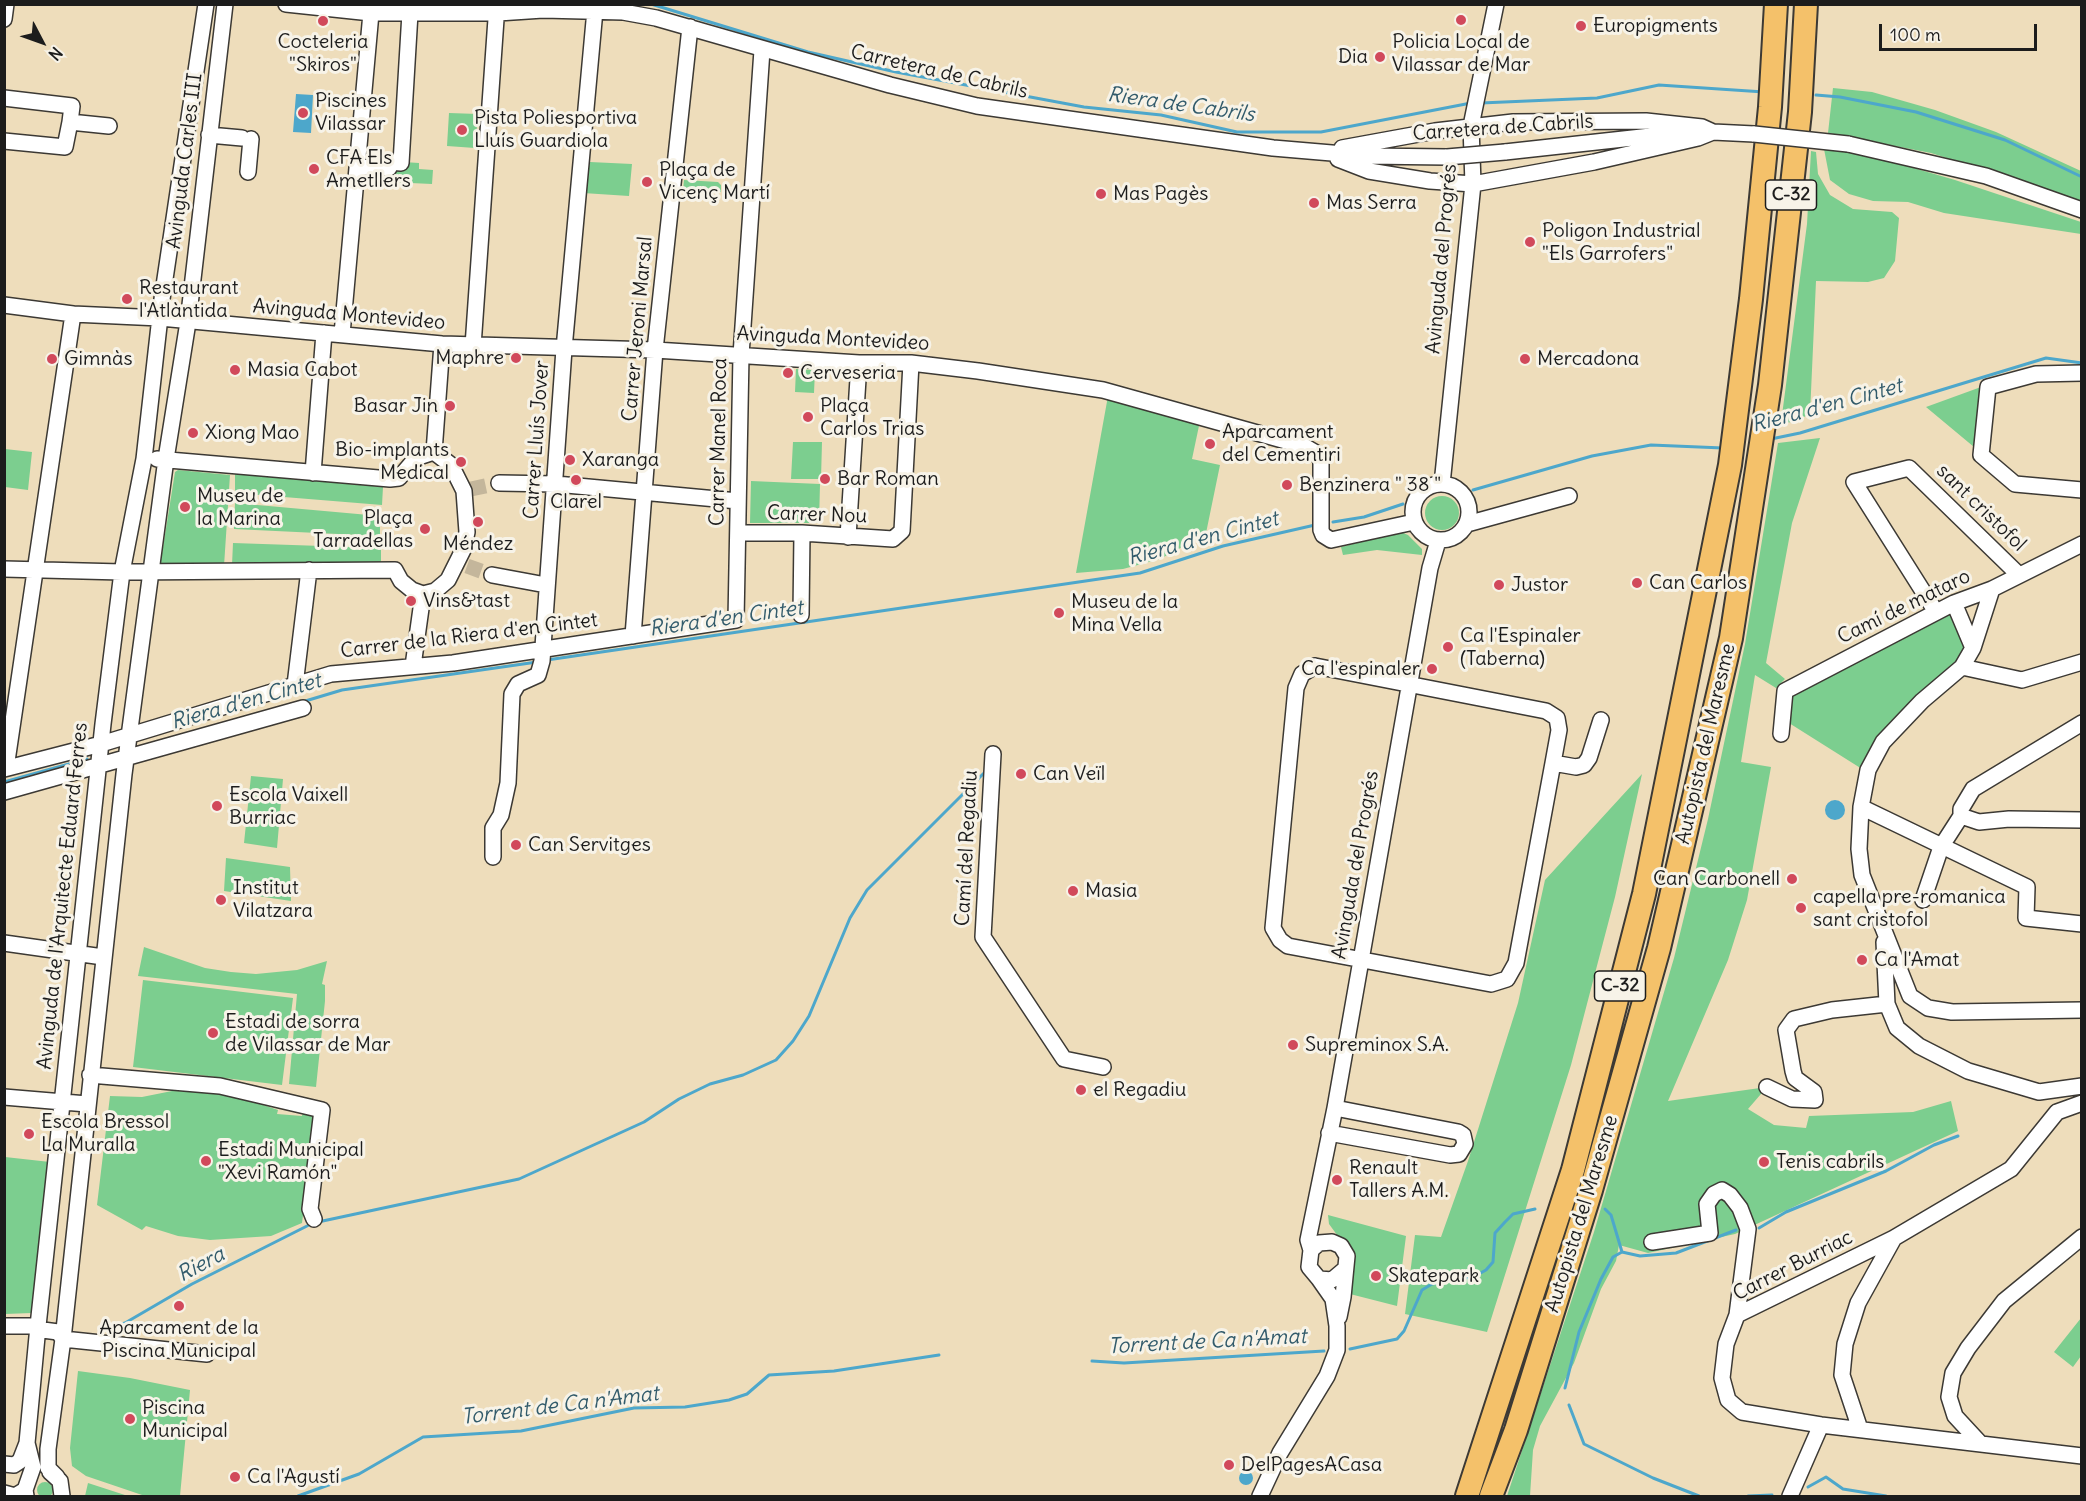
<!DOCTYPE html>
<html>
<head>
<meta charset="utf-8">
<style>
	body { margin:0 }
	#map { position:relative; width:2086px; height:1501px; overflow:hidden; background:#edb; font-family:Delius,sans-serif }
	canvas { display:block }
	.frame { position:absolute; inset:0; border:6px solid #1c1c1c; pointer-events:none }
	.north { position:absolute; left:12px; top:12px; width:60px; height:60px; -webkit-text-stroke:4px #f7f3e8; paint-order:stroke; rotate:131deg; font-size:16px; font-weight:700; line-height:24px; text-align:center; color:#1c1c1c }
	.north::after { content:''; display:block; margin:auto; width:21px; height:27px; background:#1c1c1c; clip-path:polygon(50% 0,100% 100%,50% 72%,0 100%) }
	.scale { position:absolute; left:1879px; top:24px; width:158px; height:27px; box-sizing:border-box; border:3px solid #1c1c1c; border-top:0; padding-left:8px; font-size:18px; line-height:21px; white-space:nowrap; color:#1c1c1c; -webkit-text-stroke:4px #f7f3e8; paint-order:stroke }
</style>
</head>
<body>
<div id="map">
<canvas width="2086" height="1501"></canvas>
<div class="frame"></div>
<div class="north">N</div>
<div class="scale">100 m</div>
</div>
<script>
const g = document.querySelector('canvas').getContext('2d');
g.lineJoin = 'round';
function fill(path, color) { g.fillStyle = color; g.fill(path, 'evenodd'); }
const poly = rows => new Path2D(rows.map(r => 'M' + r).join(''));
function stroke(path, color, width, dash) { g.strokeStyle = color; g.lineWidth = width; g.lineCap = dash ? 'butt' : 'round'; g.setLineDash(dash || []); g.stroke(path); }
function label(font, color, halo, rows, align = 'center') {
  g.font = font + ' Delius,sans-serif'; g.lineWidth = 6; g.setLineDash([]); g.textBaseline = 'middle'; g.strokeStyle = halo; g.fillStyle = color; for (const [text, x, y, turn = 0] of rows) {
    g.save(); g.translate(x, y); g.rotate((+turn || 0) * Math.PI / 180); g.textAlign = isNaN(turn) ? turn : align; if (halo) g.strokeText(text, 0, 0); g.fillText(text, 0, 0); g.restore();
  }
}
fill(poly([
	[1833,88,1872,92,1935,110,1996,132,2081,171,2081,201,1931,153,1828,133],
	[449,113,478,114,475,148,447,146],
	[1845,148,1955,180,2081,222,2081,234,1944,213,1908,202,1873,201,1849,194,1830,180,1824,149],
	[1811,151,1816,152,1818,174,1830,195,1853,209,1892,212,1899,218,1895,261,1884,278,1868,282,1816,281,1810,414,1794,422,1781,423,1807,224],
	[388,161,419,163,419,169,433,170,432,184,368,181,369,166],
	[590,162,632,164,629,196,583,193],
	[684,180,718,182,721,185,721,192,683,191],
	[796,369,815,370,814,393,795,392],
	[1981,387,1974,447,1926,407],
	[1108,396,1200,421,1192,459,1220,465,1205,538,1199,538,1160,559,1123,569,1076,573],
	[1820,438,1792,523,1766,663,1785,679,1776,688,1755,675,1741,762,1771,767,1747,900,1728,960,1668,1101,1767,1087,1748,1109,1774,1125,1806,1128,1809,1116,1913,1112,1951,1101,1958,1131,1735,1234,1648,1253,1619,1245,1616,1261,1601,1289,1574,1363,1540,1426,1533,1450,1530,1496,1507,1496,1594,1232,1674,958,1708,819,1745,644,1778,443],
	[793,442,822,442,821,479,791,479],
	[5,449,32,452,28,490,5,487],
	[178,470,230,475,224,566,160,566,175,472],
	[235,474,383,487,382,505,235,493],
	[751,481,820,484,819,523,750,523],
	'1425 513a17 17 0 1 1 34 0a17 17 0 1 1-34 0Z',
	[235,503,380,516,380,536,234,529],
	[1401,532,1408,535,1422,549,1422,555,1377,550,1343,555,1341,547],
	[233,543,381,548,381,566,232,565],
	[1948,612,1966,647,1955,664,1888,724,1869,753,1862,769,1789,723,1791,695],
	[1642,774,1615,897,1571,1065,1487,1332,1405,1314,1415,1235,1441,1237,1468,1161,1518,1003,1545,880],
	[251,776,283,779,277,848,244,843],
	[226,858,290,867,291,901,224,891],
	[144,947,205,968,231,972,256,974,297,970,327,961,322,984,325,985,325,1001,316,1087,289,1084,297,994,138,976],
	[143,980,293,998,282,1085,133,1067],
	[172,1091,215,1092,249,1100,278,1110,277,1114,302,1116,303,1112,316,1113,302,1223,271,1236,210,1240,178,1236,146,1226,142,1230,97,1205,110,1096,142,1097],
	[5,1157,50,1162,32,1313,5,1314],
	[1328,1215,1406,1236,1397,1306,1350,1294,1354,1258,1329,1224],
	[2081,1318,2081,1356,2073,1367,2054,1352],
	[78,1371,130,1378,190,1390,180,1496,145,1496,86,1476,72,1466,70,1448],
	'37 1490a8 8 0 1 1 16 0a8 8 0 1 1-16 0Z',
	[88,1483,128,1496,85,1496]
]), '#7cce8f');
fill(poly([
	[296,94,313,95,311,133,293,132],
	'1825 810a10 10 0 1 1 20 0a10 10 0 1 1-20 0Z',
	'1239 1478a7 7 0 1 1 14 0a7 7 0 1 1-14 0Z'
]), '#4da7cb');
stroke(poly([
	[651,4,808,52,896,72,1084,107,1161,115,1237,132,1321,132,1471,103],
	[1816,95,1840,97,1916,112,2005,140,2082,177],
	[1481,103,1597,98,1659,85,1764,92],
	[1771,439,1800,433,2046,358,2082,363],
	[1473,490,1592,456,1651,445,1723,448],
	[1333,522,1364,517,1403,504],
	[547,660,1140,573,1223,546,1315,525],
	[302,702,342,690,537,662],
	[4,782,87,759],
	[1605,1209,1611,1215,1622,1252,1640,1256,1676,1253,1736,1230],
	[318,1222,519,1179,644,1122,679,1099,710,1084,743,1075,776,1060,793,1041,809,1016,850,918,867,890,987,770],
	[1759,1228,1786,1212,1886,1171,1934,1145,1958,1136],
	[105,1329,125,1323,192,1284,311,1224],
	[1350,1349,1397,1339,1404,1331,1422,1290,1432,1284,1475,1276,1486,1270,1493,1262,1495,1233,1505,1222,1513,1214,1535,1209],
	[1092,1361,1124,1363,1324,1351],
	[1565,1388,1579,1332,1601,1279,1613,1257,1622,1252],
	[1569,1405,1584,1444,1653,1478,1699,1496],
	[1808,1487,1826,1477,1843,1489,1886,1496],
	[298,1496,359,1474,423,1437,521,1431,634,1408,685,1407,729,1400,747,1394,769,1375,834,1371,939,1355],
	[1748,1496,1772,1495]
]), '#4da7cb', 3);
stroke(poly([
	[471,489,499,483],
	[467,566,492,575]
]), '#c4b69b', 15, [15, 8]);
const minor = poly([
	[286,4,371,13,498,13,543,10,623,12,656,18,890,85,977,106,1273,148,1367,156,1447,157],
	[4,19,6,4],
	[4,98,72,106,70,122],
	[209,135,242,138],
	[4,141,65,147,70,122,109,126],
	[1848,144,1986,176,2082,210],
	[1342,148,1435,131,1513,122,1646,121,1702,127,1713,132],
	[1505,152,1660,135,1713,132,1754,134],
	[1338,159,1369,171,1430,181,1473,184,1594,162,1698,138,1713,132],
	[357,167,389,168,389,162,401,163,410,13],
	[248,172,251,139],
	[4,305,73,314,160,318,442,344,655,350,859,363,911,363,978,371,1103,390,1304,446,1316,453,1321,460,1321,530,1323,535,1331,540,1414,522],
	[342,334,371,13],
	[473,346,496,19,498,13],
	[2082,373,2036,374,1988,387,1981,455,2015,484,2082,490],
	[434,452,442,344],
	[313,473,324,333],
	[499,483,556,484,738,501],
	'1413 512a28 28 0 1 1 56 0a28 28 0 1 1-56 0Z',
	[1442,484,1473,184,1471,126,1496,4],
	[1467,524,1569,496],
	[739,533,802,533,893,539,902,531,911,363],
	[848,537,859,363],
	[4,569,122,572,395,570,401,581,412,590,423,594,435,591,448,580,463,550,467,532,464,491,451,465,434,452,416,458,399,478,390,479,157,459],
	[492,575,546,585],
	[1954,603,1973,648,1962,667,1922,701,1883,742,1868,770,1861,807,1859,849,1862,875,1910,996,1928,1008,1952,1012,2082,1010],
	[1936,612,1854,482,1909,468,2019,575],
	[801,615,802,533],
	[633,636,655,350,690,27],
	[1973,648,1992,589],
	[413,666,423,594],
	[1315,666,1546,711,1557,718,1559,730,1553,763,1516,963,1507,979,1491,984,1288,946,1280,940,1273,928,1296,688,1302,674,1315,666],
	[1962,667,2022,680,2082,662],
	[295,685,309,570],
	[1781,734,1785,691,1954,603,1992,589,2082,544],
	[993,754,983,937,1064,1059,1103,1067],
	[1553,763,1576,767,1584,765,1589,758,1601,720],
	[6,768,73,314],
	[4,769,101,744,331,674,453,663,736,620,741,355,762,50],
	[4,792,303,708],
	[1861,807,2027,887,2026,918,2082,924],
	[1961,816,1961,809,1973,789,2082,723],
	[1961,816,1979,822,2009,819,2082,820],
	[493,857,493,828,501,815,508,783,512,694,518,684,538,675,542,661,564,349,595,10],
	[1923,900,1941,847,1961,816],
	[1884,942,1887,1004,1897,1028,1919,1046,1968,1071,2039,1092,2082,1086],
	[4,943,103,957],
	[90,1075,220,1086,322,1110,310,1209,314,1219],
	[1767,1087,1792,1099,1815,1100,1814,1092,1795,1078,1793,1071,1786,1030,1794,1019,1832,1010,1887,1004],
	[4,1097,87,1104],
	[2057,1112,2011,1169,1894,1238,1737,1315,1726,1344,1722,1378,1728,1400,1742,1412,1821,1425,2082,1456],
	[2057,1112,2082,1103],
	[1329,1133,1450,1155,1459,1154,1465,1144,1463,1135,1458,1132,1335,1108],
	[1652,1242,1710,1233,1707,1204,1714,1194,1722,1190,1730,1195,1740,1208,1748,1229,1737,1315],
	[1311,1250,1308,1240,1335,1108,1430,568,1438,541],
	[1339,1317,1343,1297,1347,1256,1341,1246,1332,1242,1319,1243,1311,1250,1309,1267,1319,1279,1332,1280,1345,1269],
	[4,1326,38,1326,43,1330,58,1332,63,1339,207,1354],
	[1860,1429,1842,1375,1845,1344,1858,1303,1894,1238],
	[1980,1443,1955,1416,1949,1397,1953,1373,1968,1348,2004,1301,2082,1237],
	[4,1464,14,1465,20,1461,27,1443],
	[50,1472,60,1481,62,1496],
	[57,1477,48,1468,48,1449,63,1339,124,774,166,459,188,322,225,4],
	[4,1493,15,1496,25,1490],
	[26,1496,25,1490,33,1467,27,1443,38,1326,103,724,122,572,144,459,162,299,206,4],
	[1260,1496,1280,1453,1327,1376,1337,1350,1337,1326,1333,1299,1319,1279],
	[1790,1496,1821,1425]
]);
const highway = poly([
	[1467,1496,1573,1170,1644,894,1730,465,1751,299,1770,107,1776,4],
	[1491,1496,1516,1430,1591,1190,1659,948,1731,638,1770,385,1800,112,1806,4]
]);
stroke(minor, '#3c3934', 18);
stroke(highway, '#3c3934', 26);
stroke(minor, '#fff', 15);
stroke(highway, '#f4c16a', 22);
const minorBridge = poly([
	[1754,134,1848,144],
	[1447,157,1505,152]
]);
stroke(minorBridge, '#3c3934', 18, []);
stroke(minorBridge, '#fff', 15);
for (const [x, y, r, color] of [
	[1461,20,6,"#d1495b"],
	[323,21,6,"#d1495b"],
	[1581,26,6,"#d1495b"],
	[1380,57,6,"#d1495b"],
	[303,113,6,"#d1495b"],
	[462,130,6,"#d1495b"],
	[314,169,6,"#d1495b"],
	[647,182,6,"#d1495b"],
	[1101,194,6,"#d1495b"],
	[1314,203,6,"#d1495b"],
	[1530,242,6,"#d1495b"],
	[127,299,6,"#d1495b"],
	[516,358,6,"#d1495b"],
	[52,359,6,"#d1495b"],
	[1525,359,6,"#d1495b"],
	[235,370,6,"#d1495b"],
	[788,373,6,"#d1495b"],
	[450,406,6,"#d1495b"],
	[808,417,6,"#d1495b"],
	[193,433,6,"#d1495b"],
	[1210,444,6,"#d1495b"],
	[570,460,6,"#d1495b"],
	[461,462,6,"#d1495b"],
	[825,479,6,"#d1495b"],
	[576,480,6,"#d1495b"],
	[1287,485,6,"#d1495b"],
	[185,507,6,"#d1495b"],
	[478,522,6,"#d1495b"],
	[425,529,6,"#d1495b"],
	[1637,583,6,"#d1495b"],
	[1499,585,6,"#d1495b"],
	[411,601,6,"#d1495b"],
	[1059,613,6,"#d1495b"],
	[1448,647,6,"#d1495b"],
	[1432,669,6,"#d1495b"],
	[1021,774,6,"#d1495b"],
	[217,806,6,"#d1495b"],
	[516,845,6,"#d1495b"],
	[1792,879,6,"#d1495b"],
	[1073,891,6,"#d1495b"],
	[221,900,6,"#d1495b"],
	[1801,908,6,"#d1495b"],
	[1862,960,6,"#d1495b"],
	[213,1033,6,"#d1495b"],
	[1293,1045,6,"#d1495b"],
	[1081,1090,6,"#d1495b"],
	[29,1134,6,"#d1495b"],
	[206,1161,6,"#d1495b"],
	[1764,1162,6,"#d1495b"],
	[1337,1180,6,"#d1495b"],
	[1376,1276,6,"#d1495b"],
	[179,1306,6,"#d1495b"],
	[130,1419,6,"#d1495b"],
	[1229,1465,6,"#d1495b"],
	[235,1477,6,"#d1495b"]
]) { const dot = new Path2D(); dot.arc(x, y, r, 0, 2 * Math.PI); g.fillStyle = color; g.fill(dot); stroke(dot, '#f7f3e8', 2); }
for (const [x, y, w] of [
	[1791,195,51],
	[1620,986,51]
]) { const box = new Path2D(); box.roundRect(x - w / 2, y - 15, w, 30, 4.5); g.fillStyle = '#f7f3e8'; g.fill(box); stroke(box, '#1c1c1c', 1.5); }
label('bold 18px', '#1c1c1c', null, [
	["C-32",1791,195],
	["C-32",1620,986]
]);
label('20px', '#1c1c1c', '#f7f3e8', [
	["Europigments",1593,26],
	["Cocteleria",323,42,"center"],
	["\"Skiros\"",323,65,"center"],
	["Policia Local de",1461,42,"center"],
	["Vilassar de Mar",1461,65,"center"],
	["Dia",1368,57,"right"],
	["Piscines",315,101],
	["Vilassar",315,124],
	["Pista Poliesportiva",474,118],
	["Lluís Guardiola",474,141],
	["CFA Els",326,158],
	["Ametllers",326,181],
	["Plaça de",659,170],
	["Vicenç Martí",659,193],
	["Mas Pagès",1113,194],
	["Mas Serra",1326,203],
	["Poligon Industrial",1542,231],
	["\"Els Garrofers\"",1542,254],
	["Restaurant",139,288],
	["l'Atlàntida",139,311],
	["Maphre",504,358,"right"],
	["Gimnàs",64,359],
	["Mercadona",1537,359],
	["Masia Cabot",247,370],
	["Cerveseria",800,373],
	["Basar Jin",438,406,"right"],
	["Plaça",820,406],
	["Carlos Trias",820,429],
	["Aparcament",1222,432],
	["del Cementiri",1222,455],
	["Xiong Mao",205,433],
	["Bio-implants",449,450,"right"],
	["Medical",449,473,"right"],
	["Xaranga",582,460],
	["Bar Roman",837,479],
	["Benzinera \" 38 \"",1299,485],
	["Museu de",197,496],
	["la Marina",197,519],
	["Clarel",576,502,"center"],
	["Plaça",413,518,"right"],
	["Tarradellas",413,541,"right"],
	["Méndez",478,544,"center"],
	["Can Carlos",1649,583],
	["Justor",1511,585],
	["Vins&tast",423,601],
	["Museu de la",1071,602],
	["Mina Vella",1071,625],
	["Ca l'Espinaler",1460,636],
	["(Taberna)",1460,659],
	["Ca l'espinaler",1420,669,"right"],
	["Can Veïl",1033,774],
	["Escola Vaixell",229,795],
	["Burriac",229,818],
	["Can Servitges",528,845],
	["Can Carbonell",1780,879,"right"],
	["Institut",233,888],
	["Vilatzara",233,911],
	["Masia",1085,891],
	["capella pre-romanica",1813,897],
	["sant cristofol",1813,920],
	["Ca l'Amat",1874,960],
	["Estadi de sorra",225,1022],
	["de Vilassar de Mar",225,1045],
	["Supreminox S.A.",1305,1045],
	["el Regadiu",1093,1090],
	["Escola Bressol",41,1122],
	["La Muralla",41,1145],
	["Estadi Municipal",218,1150],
	["\"Xevi Ramón\"",218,1173],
	["Tenis cabrils",1776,1162],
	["Renault",1349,1168],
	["Tallers A.M.",1349,1191],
	["Skatepark",1388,1276],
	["Aparcament de la",179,1328,"center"],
	["Piscina Municipal",179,1351,"center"],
	["Piscina",142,1408],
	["Municipal",142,1431],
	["DelPagesACasa",1241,1465],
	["Ca l'Agustí",247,1477]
], 'left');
label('20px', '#1c1c1c', '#f7f3e8', [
	["Carretera de Cabrils",939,72,13],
	["Carretera de Cabrils",1503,128,-4],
	["Avinguda Carles III",185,161,-83],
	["Avinguda del Progrés",1442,259,-85],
	["Avinguda Montevideo",349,315,5],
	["Carrer Jeroni Marsal",638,329,-85],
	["Avinguda Montevideo",833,339,3],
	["Carrer Lluís Jover",537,440,-86],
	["Carrer Manel Roca",719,442,-89],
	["sant cristofol",1981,508,44],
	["Carrer Nou",817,515,2],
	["Camí de mataro",1904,607,-26],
	["Carrer de la Riera d'en Cintet",469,636,-7],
	["Autopista del Maresme",1706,744,-77],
	["Camí del Regadiu",967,848,-87],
	["Avinguda del Progrés",1356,865,-80],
	["Avinguda de l'Arquitecte Eduard Ferres",63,896,-84],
	["Autopista del Maresme",1582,1214,-73],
	["Carrer Burriac",1793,1266,-27]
]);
label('italic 21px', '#325b6b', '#f7f3e8', [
	["Riera de Cabrils",1181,105,8],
	["Riera d'en Cintet",1827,406,-15],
	["Riera d'en Cintet",1203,539,-15],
	["Riera d'en Cintet",726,619,-8],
	["Riera d'en Cintet",246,702,-16],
	["Riera",201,1265,-28],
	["Torrent de Ca n'Amat",1207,1342,-3],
	["Torrent de Ca n'Amat",560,1406,-7]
]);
</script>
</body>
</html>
